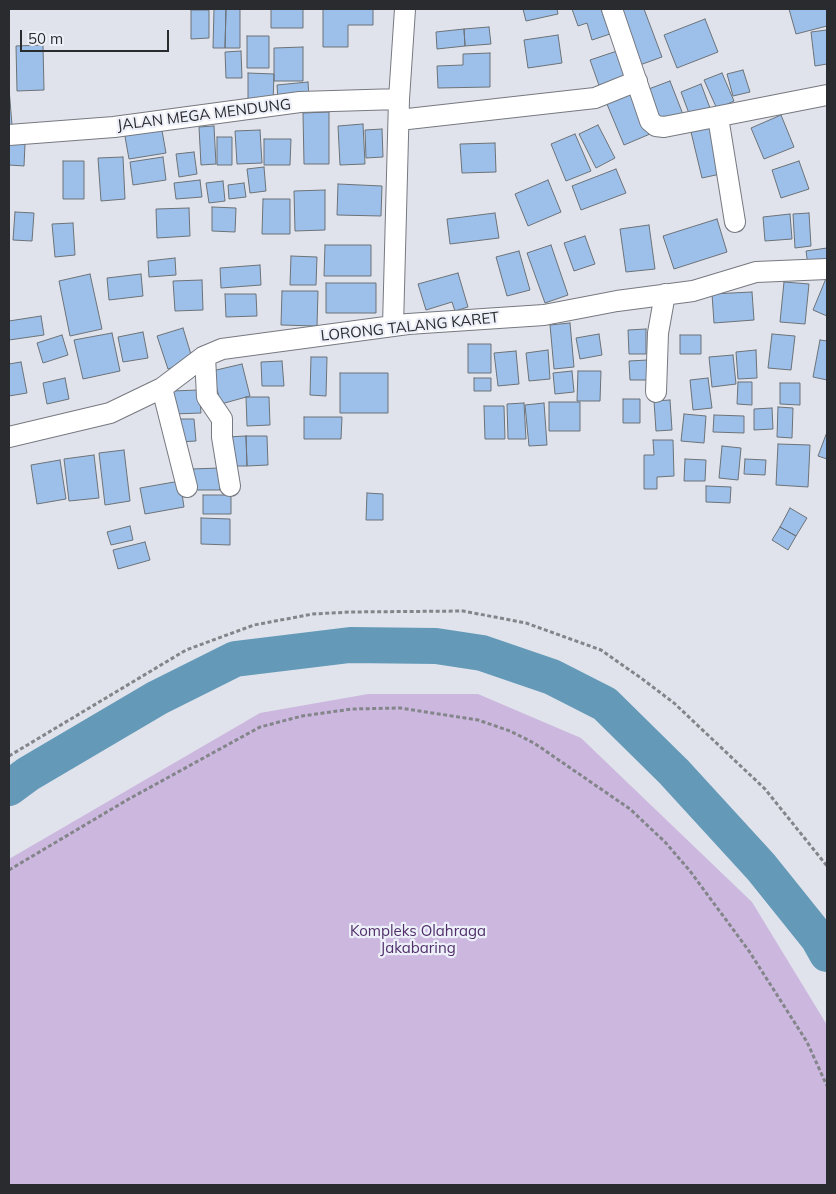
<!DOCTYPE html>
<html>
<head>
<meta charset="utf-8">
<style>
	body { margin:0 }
	#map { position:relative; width:836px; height:1194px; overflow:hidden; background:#e0e3eb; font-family:Mulish,sans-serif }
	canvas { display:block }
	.frame { position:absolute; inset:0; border:10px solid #2a2b2e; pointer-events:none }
	.scale { position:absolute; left:20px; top:30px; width:149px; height:22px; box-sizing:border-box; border:2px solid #2a2b2e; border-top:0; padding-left:6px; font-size:15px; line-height:18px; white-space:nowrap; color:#2a2b2e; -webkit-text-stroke:4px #edf0f9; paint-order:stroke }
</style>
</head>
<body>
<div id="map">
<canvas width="836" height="1194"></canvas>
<div class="frame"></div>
<div class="scale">50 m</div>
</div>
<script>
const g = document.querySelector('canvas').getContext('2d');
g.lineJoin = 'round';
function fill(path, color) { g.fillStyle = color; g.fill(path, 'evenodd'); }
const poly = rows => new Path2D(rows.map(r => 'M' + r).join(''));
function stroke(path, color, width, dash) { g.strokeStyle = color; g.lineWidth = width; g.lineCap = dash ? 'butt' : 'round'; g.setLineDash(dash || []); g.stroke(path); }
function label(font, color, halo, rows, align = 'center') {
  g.font = font + ' Mulish,sans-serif'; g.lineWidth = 4.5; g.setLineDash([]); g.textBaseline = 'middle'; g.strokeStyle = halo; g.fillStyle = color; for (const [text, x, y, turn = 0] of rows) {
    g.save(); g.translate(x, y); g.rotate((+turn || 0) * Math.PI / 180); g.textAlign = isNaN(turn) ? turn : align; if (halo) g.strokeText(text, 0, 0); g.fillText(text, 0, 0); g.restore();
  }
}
fill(poly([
	[368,694,478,694,581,738,752,902,827,1025,827,1185,9,1185,9,859,260,713]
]), '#ccb8df');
stroke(poly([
	[9,788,28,774,157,698,235,659,350,645,436,646,482,653,552,677,605,704,674,772,761,867,818,938,827,954]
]), '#649ab8', 36);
const building = poly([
	[214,9,226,9,225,48,213,48,214,9],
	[226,9,240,9,240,48,225,48,226,9],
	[271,9,303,9,303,28,271,28,271,9],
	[323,9,373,9,373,25,348,25,348,47,323,47,323,9],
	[523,9,557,9,558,14,526,21,523,9],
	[572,9,601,9,610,34,592,40,587,23,578,26,572,9],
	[617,9,644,9,662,57,637,66,617,9],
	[789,9,827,9,827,26,796,34,789,9],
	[191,10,209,10,209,38,191,39,191,10],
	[705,19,718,52,677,68,664,35,705,19],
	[489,27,491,44,465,46,464,29,489,27],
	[464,29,465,46,437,49,436,32,464,29],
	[827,30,827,64,815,66,811,32,827,30],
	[558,35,562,63,528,68,524,40,558,35],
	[247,36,269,36,269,68,247,68,247,36],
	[43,45,44,90,17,91,16,46,43,45],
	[303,47,303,81,274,81,274,48,303,47],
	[241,51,242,78,226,78,225,52,241,51],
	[617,51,628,82,601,91,590,60,617,51],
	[490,53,490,87,438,88,437,66,463,65,463,54,490,53],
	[743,70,750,92,733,96,727,74,743,70],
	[248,73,274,74,273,103,248,103,248,73],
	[722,73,734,101,717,109,704,80,722,73],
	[670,81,684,117,661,126,646,90,670,81],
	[308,82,309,98,278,100,277,85,308,82],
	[701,84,710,108,690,116,681,92,701,84],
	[631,86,650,134,624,145,604,97,631,86],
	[9,88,12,125,9,125,9,88],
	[329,112,329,164,304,164,303,113,329,112],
	[781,115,794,147,764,159,751,128,781,115],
	[363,124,365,164,340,165,338,126,363,124],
	[161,125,166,153,129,159,124,131,161,125],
	[598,125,615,158,596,168,579,134,598,125],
	[214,126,216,164,201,165,199,127,214,126],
	[715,127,725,173,702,178,691,132,715,127],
	[382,129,383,157,366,158,365,130,382,129],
	[260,130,262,163,237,164,235,131,260,130],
	[575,134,591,171,566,181,551,144,575,134],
	[217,137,232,137,232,165,217,165,217,137],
	[264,139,291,139,290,165,264,165,264,139],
	[9,143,25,144,24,166,9,165,9,143],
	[495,143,496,172,462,173,460,144,495,143],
	[194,152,197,174,179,177,176,154,194,152],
	[123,157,125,199,101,201,98,158,123,157],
	[163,157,166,180,133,185,130,162,163,157],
	[63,161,84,161,84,199,63,199,63,161],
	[799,161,809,189,781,198,772,170,799,161],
	[264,167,266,191,250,193,247,169,264,167],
	[616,169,626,193,581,210,572,186,616,169],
	[200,180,202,197,176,199,174,183,200,180],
	[548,180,561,212,528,226,515,194,548,180],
	[223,181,225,201,209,203,206,183,223,181],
	[244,183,246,197,229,199,228,185,244,183],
	[338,184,382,186,381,216,337,215,338,184],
	[325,190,325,230,295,231,294,191,325,190],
	[263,199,290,199,290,234,262,234,263,199],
	[212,207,236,208,235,232,212,231,212,207],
	[189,208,190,236,157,238,156,209,189,208],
	[15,212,34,213,32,241,13,240,15,212],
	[495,213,499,238,450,244,447,219,495,213],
	[809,213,811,246,795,248,793,214,809,213],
	[790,214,792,239,765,241,763,217,790,214],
	[717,219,727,252,674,269,663,236,717,219],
	[73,223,75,255,55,257,52,224,73,223],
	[649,225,655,269,626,272,620,229,649,225],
	[585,236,595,264,574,271,564,243,585,236],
	[325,245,371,245,371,276,324,276,325,245],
	[551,245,568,295,545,303,527,253,551,245],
	[827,248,827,263,808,265,806,251,827,248],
	[519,251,530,290,507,296,496,257,519,251],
	[291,256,317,257,316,285,290,285,291,256],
	[175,258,176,275,149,277,148,261,175,258],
	[260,265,261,285,221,288,220,268,260,265],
	[458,273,468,307,455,311,452,302,426,310,418,284,458,273],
	[90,274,102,329,70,336,59,281,90,274],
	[141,274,143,296,109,300,107,278,141,274],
	[827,276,827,316,813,310,827,276],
	[202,280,203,310,175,311,173,281,202,280],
	[784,282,809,284,805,324,780,322,784,282],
	[326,283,376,283,376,313,326,313,326,283],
	[282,291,318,291,317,326,281,325,282,291],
	[752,292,754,320,714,323,712,294,752,292],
	[225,294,256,294,257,316,226,317,225,294],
	[41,316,44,335,9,340,9,321,41,316],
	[570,323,574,367,554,369,550,325,570,323],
	[183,328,193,361,168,369,157,336,183,328],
	[646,329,646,354,629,354,628,330,646,329],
	[143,332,148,358,123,362,118,337,143,332],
	[112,333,120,371,83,379,74,340,112,333],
	[599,334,602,355,580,359,576,338,599,334],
	[772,334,795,336,791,370,768,368,772,334],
	[62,335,68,355,43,363,37,343,62,335],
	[680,335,701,335,701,354,680,354,680,335],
	[820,340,827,341,827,380,813,377,820,340],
	[468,344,491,344,491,373,468,373,468,344],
	[548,350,550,379,529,381,526,353,548,350],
	[756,350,757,378,738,379,736,352,756,350],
	[516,351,519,384,498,386,494,353,516,351],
	[733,355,736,384,712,387,709,357,733,355],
	[311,357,327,357,326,396,310,395,311,357],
	[648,360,648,380,630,380,629,361,648,360],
	[282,361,284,386,262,386,261,362,282,361],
	[21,362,27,393,9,396,9,364,21,362],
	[242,364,250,396,221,404,212,371,242,364],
	[572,371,574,392,555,394,553,373,572,371],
	[578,371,601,371,600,401,577,401,578,371],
	[340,373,388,373,388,413,340,413,340,373],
	[65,378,69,399,47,404,43,383,65,378],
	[474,378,491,378,491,391,474,391,474,378],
	[708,378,712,408,693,410,690,380,708,378],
	[738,382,752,382,752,405,737,404,738,382],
	[780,383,800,383,800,405,780,404,780,383],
	[199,390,201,413,173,414,172,391,199,390],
	[246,397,269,397,270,425,247,426,246,397],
	[623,399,640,399,640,423,623,423,623,399],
	[670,400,672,430,656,431,654,401,670,400],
	[549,402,580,402,580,431,549,431,549,402],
	[524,403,526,439,508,439,507,404,524,403],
	[544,403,547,445,529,446,525,405,544,403],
	[484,406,504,406,505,439,485,439,484,406],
	[778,407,793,408,792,438,777,437,778,407],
	[772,408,773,429,754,430,754,409,772,408],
	[684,414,706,416,704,443,681,441,684,414],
	[714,415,744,416,744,433,713,432,714,415],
	[304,417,342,417,341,439,304,439,304,417],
	[178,419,194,419,196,441,179,442,178,419],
	[827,432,827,459,818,456,827,432],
	[246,436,267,436,268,465,247,466,246,436],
	[246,436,247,466,228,466,227,437,246,436],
	[653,440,673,440,674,476,657,477,657,489,644,489,644,455,654,455,653,440],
	[778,444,810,445,808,487,776,485,778,444],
	[722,446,741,448,738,480,719,478,722,446],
	[124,450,130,501,105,505,99,453,124,450],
	[94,455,99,498,69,501,64,459,94,455],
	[685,459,706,460,705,481,684,481,685,459],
	[745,459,766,460,765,475,744,474,745,459],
	[60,460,66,499,37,504,31,465,60,460],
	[220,468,220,490,192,490,191,469,220,468],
	[180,481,184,507,145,514,140,488,180,481],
	[706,486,731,487,730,503,706,502,706,486],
	[367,493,383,494,383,520,366,520,367,493],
	[203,495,231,495,231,514,203,514,203,495],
	[790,508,807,518,796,536,780,527,790,508],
	[201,518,230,519,230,545,201,544,201,518],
	[130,526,133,540,111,545,107,532,130,526],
	[780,527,796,536,788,550,772,540,780,527],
	[145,542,150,560,118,569,113,550,145,542]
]);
fill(building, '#9cc0ea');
stroke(building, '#6c7278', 1);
const minor = poly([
	[612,9,650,121,656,126,664,127,827,95],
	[718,117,735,222],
	[399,120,595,98,637,81],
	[9,135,114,127,300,102,399,99],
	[393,326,399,99,405,9],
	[205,356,207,397,222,419,222,437,230,486],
	[162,388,187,487],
	[656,392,658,333,665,294],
	[9,437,110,413,162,388,203,357,222,349,408,324,544,315,617,301,693,291,756,272,827,269]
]);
stroke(minor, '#777981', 22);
stroke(poly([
	[9,756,186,650,254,625,313,614,350,612,463,611,526,623,601,650,641,678,674,703,765,789,827,866],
	[9,870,127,800,260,727,302,716,352,709,400,708,478,720,510,731,534,743,630,809,665,842,690,871,749,951,807,1042,827,1086]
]), '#83858a', 3, [4, 2.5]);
stroke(minor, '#fff', 20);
label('15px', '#2a2b2e', '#edf0f9', [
	["JALAN MEGA MENDUNG",204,115,-7],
	["LORONG TALANG KARET",410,327,-6]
]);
label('15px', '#502f6a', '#edf0f9', [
	["Kompleks Olahraga",418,931],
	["Jakabaring",418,948]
]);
</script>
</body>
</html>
